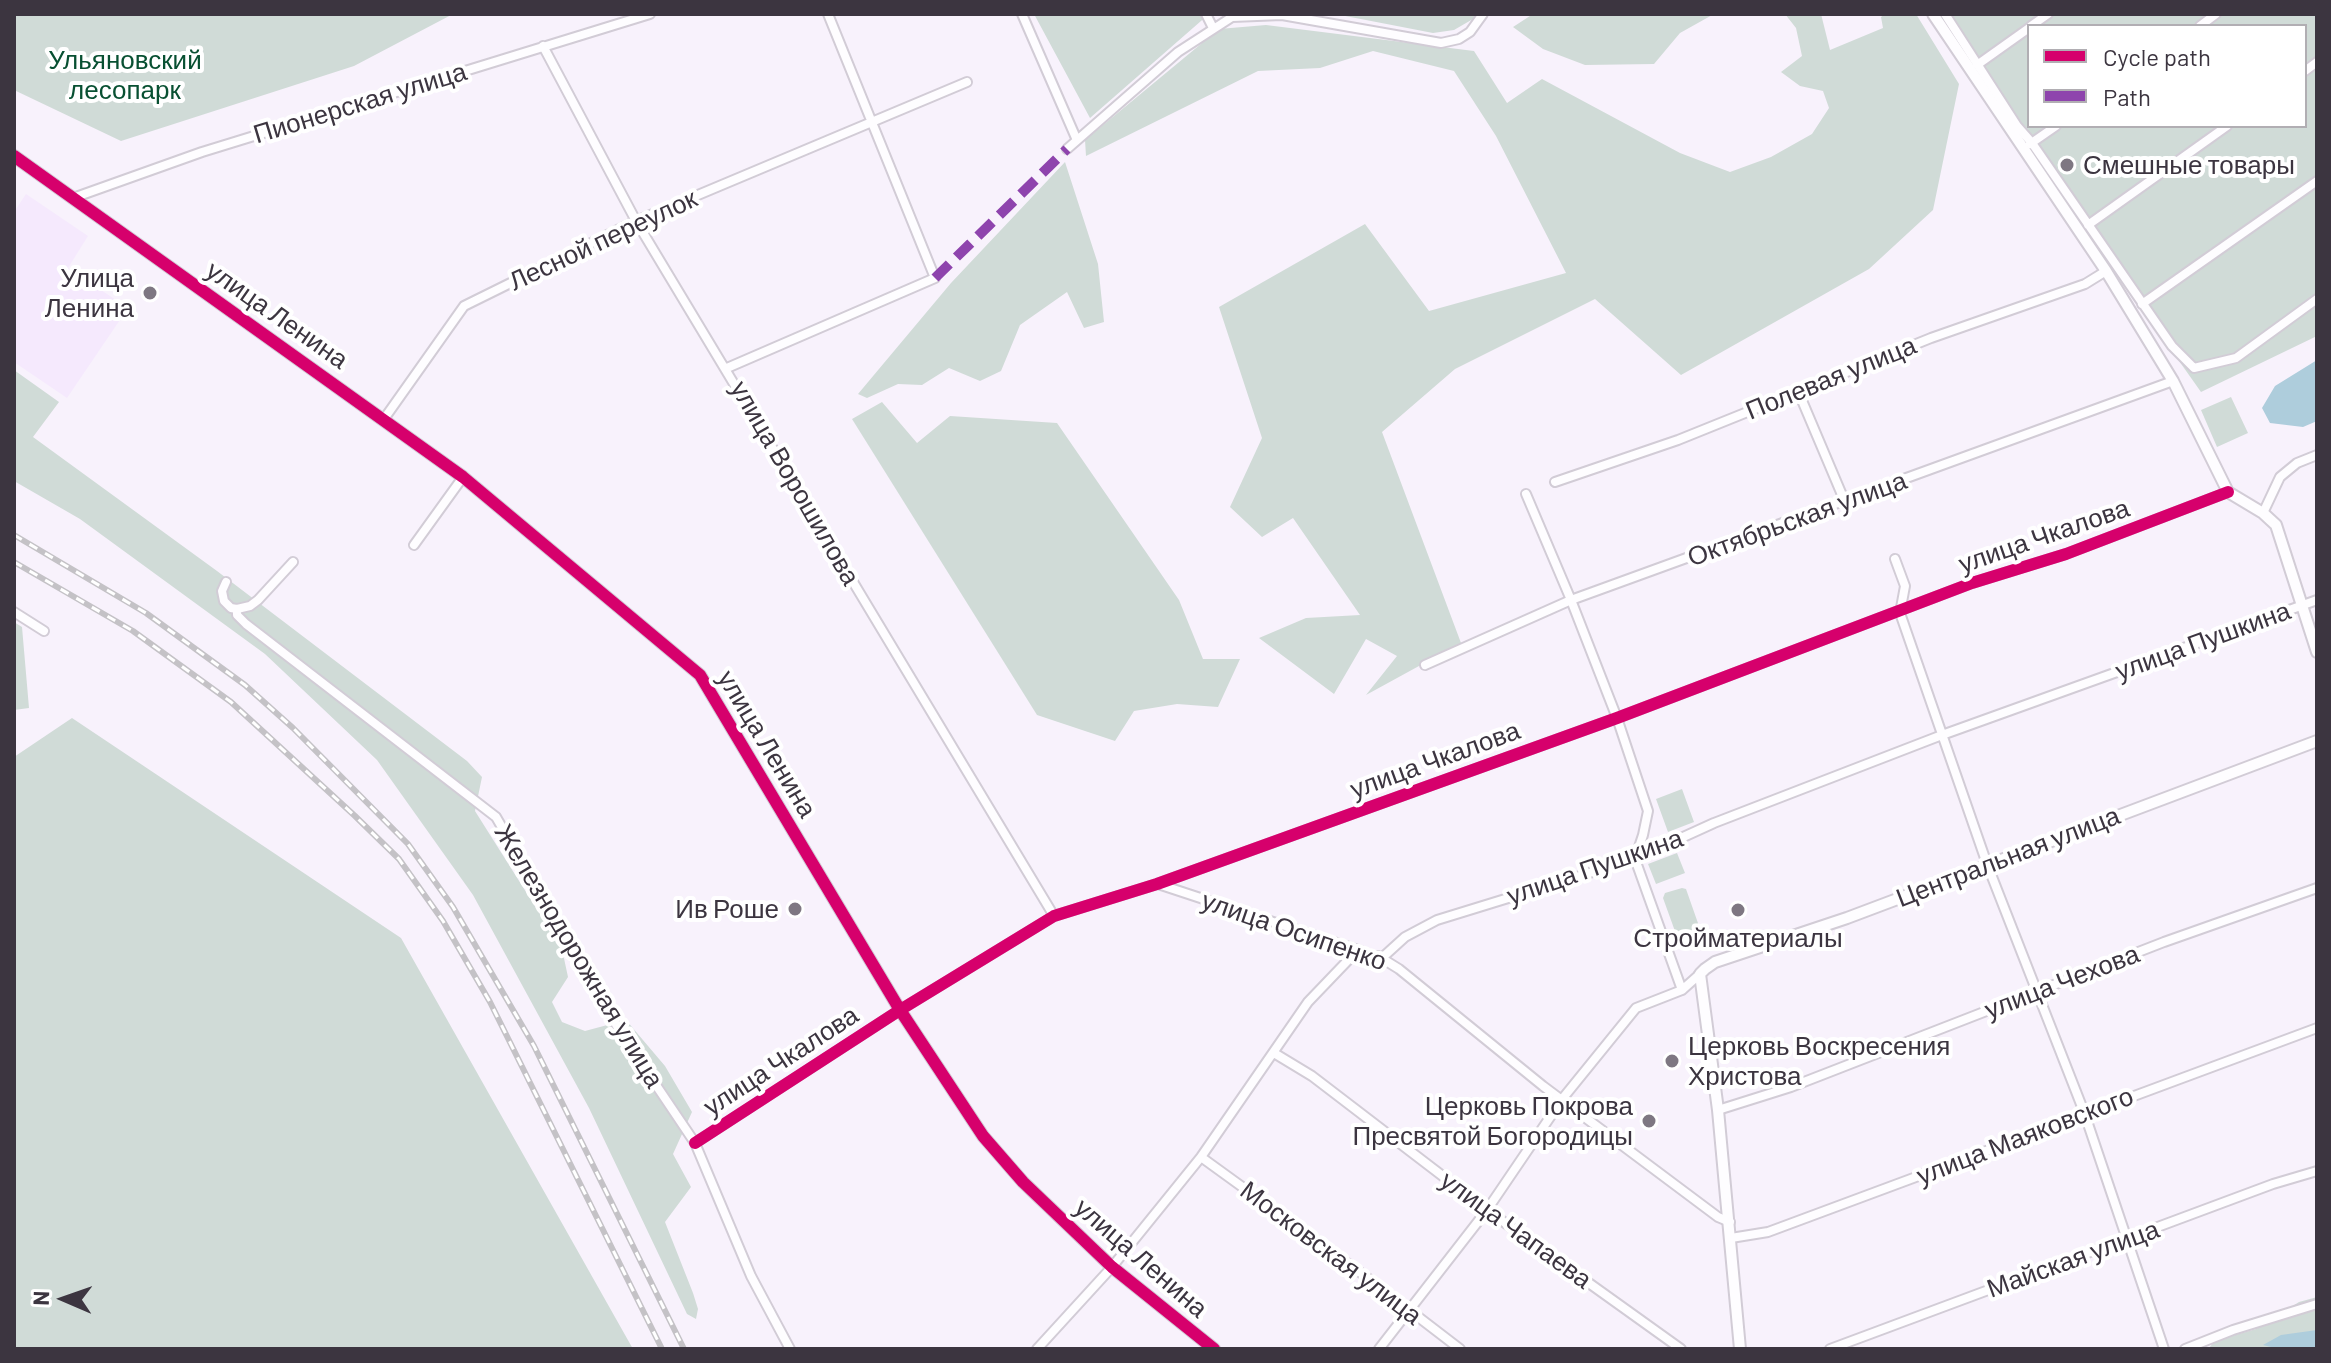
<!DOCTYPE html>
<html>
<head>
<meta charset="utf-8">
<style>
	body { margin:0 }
	#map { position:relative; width:2331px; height:1363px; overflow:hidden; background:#f8f2fc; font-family:Barlow,sans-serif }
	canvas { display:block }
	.frame { position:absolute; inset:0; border:16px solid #3c3540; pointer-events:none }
	.legend { position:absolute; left:2027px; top:24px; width:280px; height:104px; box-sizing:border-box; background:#fff; border:2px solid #b1aeb3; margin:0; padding:10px 14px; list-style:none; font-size:24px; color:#3c3540 }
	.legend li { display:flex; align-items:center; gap:16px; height:40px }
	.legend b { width:40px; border:2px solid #b1aeb3 }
	.north { position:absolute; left:24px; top:1259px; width:80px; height:80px; -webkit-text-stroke:6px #fff; paint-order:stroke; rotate:272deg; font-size:22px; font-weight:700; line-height:32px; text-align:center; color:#3c3540 }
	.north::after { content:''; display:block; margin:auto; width:28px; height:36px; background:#3c3540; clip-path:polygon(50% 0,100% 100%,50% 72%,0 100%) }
</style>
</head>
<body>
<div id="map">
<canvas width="2331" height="1363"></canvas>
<div class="frame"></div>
<ul class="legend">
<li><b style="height:10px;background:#d6006c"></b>Cycle path</li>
<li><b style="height:10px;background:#8e44ad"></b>Path</li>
</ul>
<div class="north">N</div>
</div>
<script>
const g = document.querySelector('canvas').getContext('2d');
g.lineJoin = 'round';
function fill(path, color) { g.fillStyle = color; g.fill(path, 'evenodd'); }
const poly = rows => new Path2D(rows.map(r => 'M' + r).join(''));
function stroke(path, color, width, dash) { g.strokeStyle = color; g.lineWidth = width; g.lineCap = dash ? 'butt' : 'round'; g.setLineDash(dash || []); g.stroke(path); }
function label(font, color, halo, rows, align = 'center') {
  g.font = font + ' Barlow,sans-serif'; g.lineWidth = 8; g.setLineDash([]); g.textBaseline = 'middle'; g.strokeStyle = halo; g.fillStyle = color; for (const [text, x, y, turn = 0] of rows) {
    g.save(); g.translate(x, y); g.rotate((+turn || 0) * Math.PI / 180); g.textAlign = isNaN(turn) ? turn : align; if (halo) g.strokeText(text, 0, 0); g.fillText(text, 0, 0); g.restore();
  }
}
fill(poly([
	[26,194,88,236,68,268,128,308,67,398,14,362,14,212]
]), '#f5e9fd');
fill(poly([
	[14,14,453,14,354,66,121,141,14,90],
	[1034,14,1209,14,1090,118],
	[1335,14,1475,14,1473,19,1454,30,1433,33],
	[1533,14,1714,14,1680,33,1654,64,1585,65,1543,49,1513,27],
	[1785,14,1821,14,1830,50,1883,28,1881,17,1885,14,1916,14,1959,84,1933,210,1869,269,1681,375,1595,299,1455,369,1382,432,1461,643,1366,695,1397,656,1366,639,1334,694,1259,638,1306,618,1360,615,1293,518,1262,537,1230,507,1262,438,1219,307,1365,224,1429,311,1566,273,1496,136,1454,71,1373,51,1320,68,1258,71,1086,156,1085,140,1219,29,1266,25,1474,51,1507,103,1542,79,1680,153,1730,172,1771,157,1812,134,1829,108,1823,91,1800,86,1781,72,1802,56,1796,28],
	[1945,14,2317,14,2317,336,2201,392,2046,173],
	[2029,26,2305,26,2305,126,2029,126],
	[1065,162,1098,264,1104,322,1084,328,1067,292,1020,325,1001,371,980,381,949,368,922,385,898,384,867,398,858,394,951,283],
	[14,370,59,402,33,437,217,571,467,761,482,777,475,811,562,949,568,977,552,1002,562,1022,585,1031,626,1020,665,1066,692,1112,673,1154,691,1187,665,1222,693,1293,698,1309,696,1319,687,1314,589,1108,473,895,377,760,265,654,80,519,14,481],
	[2231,397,2248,433,2217,447,2201,410],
	[882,402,917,443,950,416,1057,423,1179,600,1203,659,1240,659,1218,707,1177,704,1134,711,1115,741,1037,715,852,419],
	[14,622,22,627,29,708,14,710],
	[72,718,401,938,633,1349,14,1349,14,757],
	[1682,789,1694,822,1668,832,1656,799],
	[1677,853,1685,873,1656,884,1648,864],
	[1682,888,1686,889,1699,926,1697,931,1680,937,1676,934,1663,898,1665,893],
	[2317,1297,2317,1349,2208,1349,2215,1341,2256,1329,2299,1302]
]), '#d0dbd7');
fill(poly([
	[2317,360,2317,421,2303,427,2270,423,2262,408,2275,386],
	[2317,1330,2317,1349,2279,1349,2263,1345,2281,1335]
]), '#aecddc');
const minor = poly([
	[1022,14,1076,138],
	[1206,14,1213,28],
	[1945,14,2017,126,2032,143,2172,346,2194,368,2236,358,2317,299],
	[2031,26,2048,14],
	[2200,26,2216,14],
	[543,46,636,221,1054,916],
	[1977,65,2029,28],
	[2305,71,2317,62],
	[2030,144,2056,126],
	[1067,149,1178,52,1232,17,1282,15,1441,43,1459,39,1470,32,1483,14],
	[73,198,202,152,650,14],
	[2088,225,2227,126],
	[2142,304,2317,181],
	[727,368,935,278,828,14],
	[1798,391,1845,502],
	[384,419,464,306,636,221,967,82],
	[1555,482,1678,440,1931,338,2085,284,2106,271],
	[1526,494,1571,600,1617,718,1648,811,1643,835,1635,859,1682,990],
	[2263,513,2280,477,2297,463,2317,455],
	[414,545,463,477],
	[1895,559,1905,586,1900,613,1987,864,2084,1112,2164,1349],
	[226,582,222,591,224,601,231,608,237,609,237,615,246,624,496,817,621,1033,695,1143,751,1276,790,1349],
	[237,609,250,606,258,600,293,562],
	[14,612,44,631],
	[1425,665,1571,600,2173,381],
	[1158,884,1361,951],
	[1378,956,1399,969,1543,1086,1718,1217,1730,1222],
	[1274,1053,1312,1076,1487,1210,1681,1349],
	[1718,1110,1791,1087,2164,942,2317,888],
	[695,1143,900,1010,1054,916,1157,884,1617,718,1972,583,2066,554,2228,492],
	[1201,1157,1361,1273,1460,1349],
	[1731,1238,1768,1232,2317,1028],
	[1037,1349,1112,1267,1201,1157,1308,1002,1354,954,1383,957,1405,937,1437,920,1635,859,1714,823,1942,735,2317,600],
	[1379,1349,1487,1210,1563,1098,1636,1008,1682,990,1700,974],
	[1830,1349,2273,1184,2317,1171],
	[2185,1349,2233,1330,2317,1304]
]);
const tertiary = poly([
	[1933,14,2106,271,2173,381,2228,492,2263,513,2276,525,2317,652],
	[14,156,463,477,700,675,900,1010,983,1136,1023,1182,1112,1267,1214,1349],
	[1740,1349,1718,1110,1700,974,1705,969,1715,962,1847,918,2317,741]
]);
stroke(minor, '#d2ccd6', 12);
stroke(tertiary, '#d2ccd6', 14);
stroke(minor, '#fefdff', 8);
stroke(tertiary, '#fefdff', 10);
const rail = poly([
	[14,535,146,613,245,685,293,728,408,844,453,907,534,1046,684,1349],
	[14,562,133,631,231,702,355,816,399,859,443,921,490,1002,662,1349]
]);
stroke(rail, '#c4c2c6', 6);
stroke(rail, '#fff', 3, [9]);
stroke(poly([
	[935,278,1067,149]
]), '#8e44ad', 10, [20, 10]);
stroke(poly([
	[14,156,463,477,700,675,900,1010,983,1136,1023,1182,1112,1267,1214,1349],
	[695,1143,900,1010,1054,916,1157,884,1617,718,1972,583,2066,554,2228,492]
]), '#d6006c', 12);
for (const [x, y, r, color] of [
	[2067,165,8,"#7e7782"],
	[150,293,8,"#7e7782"],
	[795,909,8,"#7e7782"],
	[1738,910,8,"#7e7782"],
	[1672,1061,8,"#7e7782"],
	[1649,1121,8,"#7e7782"]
]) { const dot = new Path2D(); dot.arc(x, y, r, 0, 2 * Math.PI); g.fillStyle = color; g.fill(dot); stroke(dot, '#fff', 3); }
label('26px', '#085032', '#fff', [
	["Ульяновский",125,60],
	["лесопарк",125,90]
]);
label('26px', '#3c3540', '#fff', [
	["Пионерская улица",360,103,-17],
	["Лесной переулок",603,240,-25],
	["улица Ленина",277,315,35],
	["Полевая улица",1831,378,-22],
	["улица Ворошилова",795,483,60],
	["Октябрьская улица",1797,519,-20],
	["улица Чкалова",2044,536,-19],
	["улица Пушкина",2203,641,-20],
	["улица Ленина",767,744,59],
	["улица Чкалова",1435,760,-20],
	["Центральная улица",2008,857,-21],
	["улица Пушкина",1595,867,-19],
	["улица Осипенко",1294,931,19],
	["Железнодорожная улица",579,956,59],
	["улица Чехова",2062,982,-21],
	["улица Чкалова",781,1061,-33],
	["улица Маяковского",2025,1136,-21],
	["улица Чапаева",1516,1230,36],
	["Московская улица",1331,1253,37],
	["улица Ленина",1141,1258,41],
	["Майская улица",2073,1259,-20]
]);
label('26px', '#3c3540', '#fff', [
	["Смешные товары",2083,165,"left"],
	["Улица",134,278],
	["Ленина",134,308],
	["Ив Роше",779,909],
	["Стройматериалы",1738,938,"center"],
	["Церковь Воскресения",1688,1046,"left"],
	["Христова",1688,1076,"left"],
	["Церковь Покрова",1633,1106],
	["Пресвятой Богородицы",1633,1136]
], 'right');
</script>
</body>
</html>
